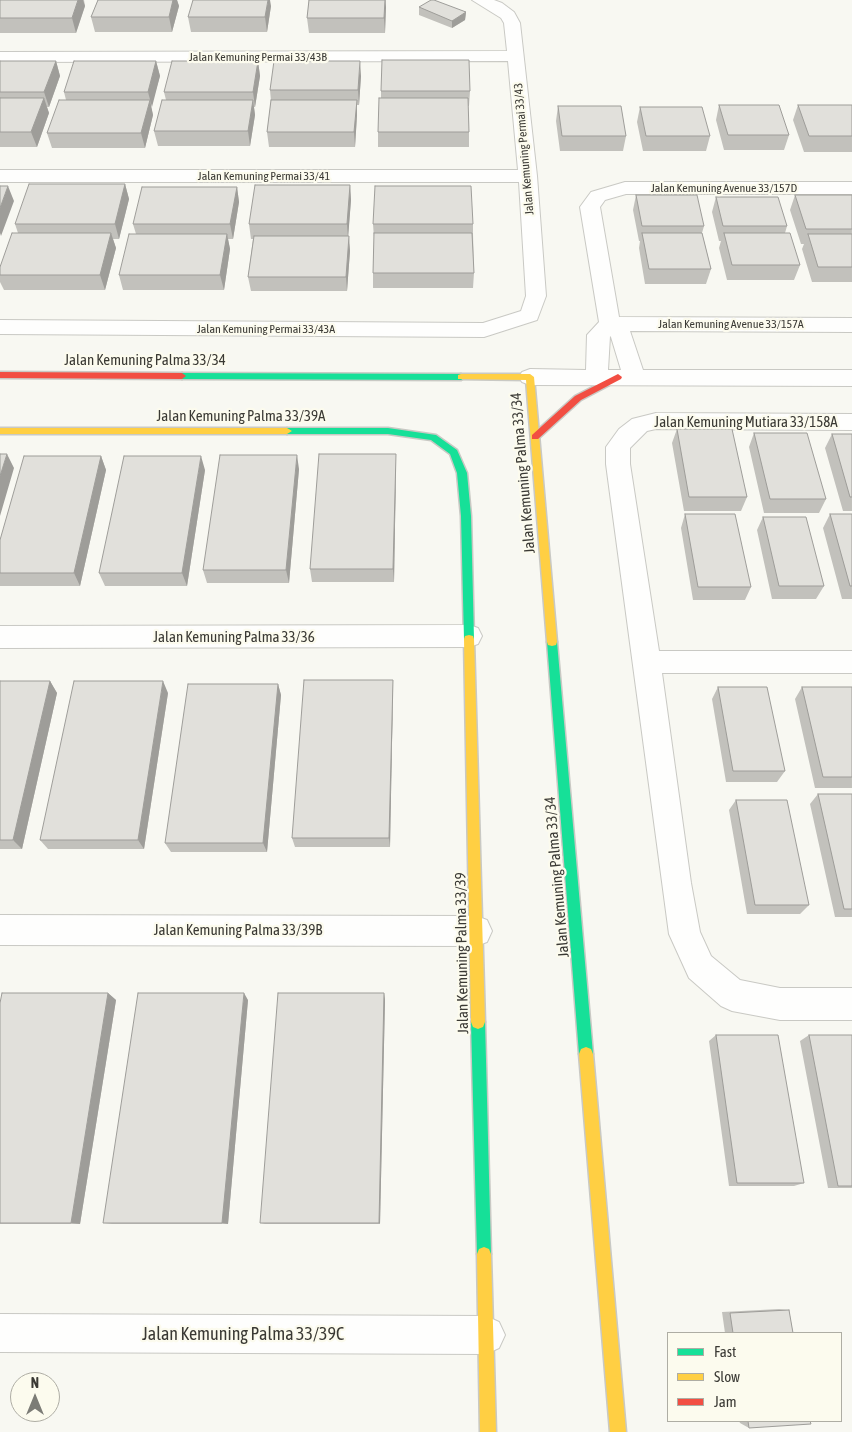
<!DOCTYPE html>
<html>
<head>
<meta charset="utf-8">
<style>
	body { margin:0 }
	#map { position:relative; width:852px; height:1432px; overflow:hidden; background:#f8f8f2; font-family:"Asap Condensed",sans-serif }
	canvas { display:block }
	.legend { position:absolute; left:667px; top:1332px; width:175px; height:90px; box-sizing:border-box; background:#fcfbee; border:1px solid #aeada4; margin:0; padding:6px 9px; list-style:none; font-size:15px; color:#3a3934 }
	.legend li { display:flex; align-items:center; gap:10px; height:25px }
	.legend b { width:25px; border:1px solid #aeada4 }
	.north { position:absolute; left:10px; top:1372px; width:50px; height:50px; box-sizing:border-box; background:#fcfbee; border:1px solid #aeada4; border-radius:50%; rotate:0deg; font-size:14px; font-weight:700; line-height:20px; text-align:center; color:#3a3934 }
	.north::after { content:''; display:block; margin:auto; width:18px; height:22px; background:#7c7c76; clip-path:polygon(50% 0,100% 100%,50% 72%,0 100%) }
</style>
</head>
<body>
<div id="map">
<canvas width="852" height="1432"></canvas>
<ul class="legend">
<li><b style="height:6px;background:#16e098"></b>Fast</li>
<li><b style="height:6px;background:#ffcf43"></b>Slow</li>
<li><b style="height:6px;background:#f24e42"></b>Jam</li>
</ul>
<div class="north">N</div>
</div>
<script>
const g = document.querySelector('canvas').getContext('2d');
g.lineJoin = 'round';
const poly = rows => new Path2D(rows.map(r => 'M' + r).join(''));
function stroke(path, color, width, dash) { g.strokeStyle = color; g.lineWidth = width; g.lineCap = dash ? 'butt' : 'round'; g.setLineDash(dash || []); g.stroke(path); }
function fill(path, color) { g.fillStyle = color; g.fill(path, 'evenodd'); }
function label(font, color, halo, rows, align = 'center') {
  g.font = font + ' "Asap Condensed",sans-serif'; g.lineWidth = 4.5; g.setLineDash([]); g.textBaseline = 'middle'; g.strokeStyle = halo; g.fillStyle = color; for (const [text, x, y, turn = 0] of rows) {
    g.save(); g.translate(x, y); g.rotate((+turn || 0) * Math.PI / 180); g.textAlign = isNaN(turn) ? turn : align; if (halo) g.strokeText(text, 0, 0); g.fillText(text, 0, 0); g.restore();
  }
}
const street = poly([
	[472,0,494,0,502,3,514,12,520,23,537,176,546,296,537,320,484,337,0,334,0,320,483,323,521,311,526,296,519,182,0,182,0,170,518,170,508,61,0,62,0,52,507,51,504,23,501,18,472,0],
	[625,182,852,182,852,194,626,194,605,200,600,207,619,317,852,318,852,332,630,331,643,370,852,370,852,386,530,385,522,382,519,377,522,372,530,369,586,370,587,335,599,322,580,207,591,192,625,182],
	[610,336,611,337,621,370,608,370,610,336],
	[656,413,852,414,852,430,656,429,647,431,630,448,630,464,659,651,852,651,852,673,662,673,691,883,700,932,711,956,740,980,780,988,852,988,852,1020,780,1020,732,1011,721,1006,689,978,669,934,606,464,606,447,619,429,632,419,656,413],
	[469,625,478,628,482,636,478,644,469,647,0,648,0,626,469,625],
	[0,915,476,916,487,920,492,931,487,942,476,946,0,945,0,915],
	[0,1314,486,1316,499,1322,505,1335,499,1348,486,1354,0,1352,0,1314]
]);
const fast = poly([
	[182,373,461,374,465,377,461,380,182,379,178,376,182,373],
	[287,428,388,428,436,435,457,450,467,473,471,516,474,639,473,642,465,642,464,639,461,516,457,473,450,454,431,440,388,434,287,434,282,431,287,428],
	[552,638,556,639,557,642,593,1054,591,1059,586,1061,581,1059,579,1054,547,642,548,639,552,638],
	[478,1015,483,1017,485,1022,491,1254,489,1259,484,1261,479,1259,477,1254,471,1022,473,1017,478,1015]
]);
const slow = poly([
	[461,374,530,374,534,377,557,642,556,645,552,646,548,645,547,642,526,380,458,379,458,375,461,374],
	[0,428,287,428,292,431,287,434,0,434,0,428],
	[469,635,473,636,474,639,485,1022,483,1027,478,1029,473,1027,471,1022,464,639,465,636,469,635],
	[586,1047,591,1049,593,1054,626,1432,610,1432,579,1054,581,1049,586,1047],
	[484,1247,489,1249,491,1254,496,1432,480,1432,477,1254,479,1249,484,1247]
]);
const jam = poly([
	[0,372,182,373,186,376,182,379,0,378,0,372],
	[618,374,622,377,621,379,581,400,538,439,532,439,532,435,575,396,618,374]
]);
stroke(street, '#c9c9c4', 2);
stroke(fast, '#c9c9c4', 3);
stroke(slow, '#c9c9c4', 3);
stroke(jam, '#c9c9c4', 3);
fill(street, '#fefefd');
fill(fast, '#16e098');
fill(slow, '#ffcf43');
fill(jam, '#f24e42');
fill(poly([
	[0,0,87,0,84,0,85,6,76,33,0,33],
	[98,0,177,0,179,6,172,32,95,32,91,17],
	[309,0,386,0,385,33,309,33,307,18],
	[271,6,267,32,191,32,188,17],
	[419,7,466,12,465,20,452,28,419,15],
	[0,61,56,61,60,76,49,107,47,107,49,113,37,147,0,147],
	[156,61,160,76,151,107,153,115,145,148,52,148,47,133,66,100,64,92],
	[258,61,260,76,255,107,254,107,255,115,250,146,158,146,154,131,166,100,164,92],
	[361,76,359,105,357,105,357,115,355,147,269,147,267,132,271,101,270,90],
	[381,91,470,91,469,106,468,106,469,132,469,147,378,147,378,132,381,98],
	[719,105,789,135,784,150,724,150,716,120],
	[798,105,852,105,852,152,804,152,793,120],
	[558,106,626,136,623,151,560,151,556,121],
	[640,107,710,136,706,151,643,151,637,122],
	[125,184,129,199,119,239,113,239,116,248,105,290,4,290,0,282,0,267,18,233,15,224],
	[350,185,351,200,348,236,350,251,347,291,251,291,248,277,253,239,251,239,249,224],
	[237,187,239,202,233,239,228,239,230,249,224,290,123,290,119,275,136,234,133,224],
	[636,195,704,226,702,233,711,269,706,284,645,284,639,248,640,241,639,241,633,210],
	[795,195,852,195,852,282,812,282,802,249,804,244,801,244,790,210],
	[716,197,787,226,785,233,800,265,794,280,727,280,719,248,721,241,719,241,712,212],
	[373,224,473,224,473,234,474,273,473,288,373,288,373,273,374,238],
	[677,429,747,497,741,511,684,511,672,443],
	[754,433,826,499,819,513,764,513,749,447],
	[832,434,852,434,852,511,843,511,825,448],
	[101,456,106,470,80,586,0,586,0,540],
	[396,468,394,582,312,582,310,569],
	[299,469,289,583,207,583,203,570],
	[205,470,187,586,105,586,99,573],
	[685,514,751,587,745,600,693,600,681,528],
	[830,514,852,514,852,599,842,599,823,528],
	[763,517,824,586,816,599,772,599,757,530],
	[393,680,393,691,390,847,295,847,292,838],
	[0,681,50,681,57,693,22,849,0,849],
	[278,684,281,695,267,852,171,852,165,843],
	[718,687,785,771,777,782,726,782,712,699],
	[802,687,852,687,852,788,815,788,795,699],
	[168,693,144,849,48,849,40,840],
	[818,794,852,794,852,917,835,917,810,804],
	[736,800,809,905,800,914,747,914,729,810],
	[108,993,116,1000,80,1224,0,1224,0,1003],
	[384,993,385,1000,380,1224,265,1224,260,1223],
	[248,1000,228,1224,112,1224,103,1223],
	[716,1035,804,1183,794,1186,729,1186,709,1041],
	[809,1035,852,1035,852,1188,828,1188,800,1041],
	[779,1309,789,1310,793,1333,725,1333,722,1312],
	[739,1421,810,1421,749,1428,740,1423]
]), '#c2c1bc');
fill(poly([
	[78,0,83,0,85,6,76,33,72,18],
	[173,0,177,0,179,6,172,32,169,17],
	[268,0,270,0,271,6,267,32,265,17],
	[385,0,386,7,385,33,384,18],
	[466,12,465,20,452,28,452,21],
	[56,61,60,76,49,107,44,92],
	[156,61,160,76,152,107,148,92],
	[258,61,260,76,255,107,253,92],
	[360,61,361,76,359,105,358,90],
	[44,98,49,113,37,147,31,132],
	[150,100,153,115,145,148,141,133],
	[253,100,255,115,250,146,248,131],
	[357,100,357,115,355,147,354,132],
	[125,184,129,199,119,239,115,224],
	[350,185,351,200,348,239,347,224],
	[8,186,14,201,1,236,0,233,0,208],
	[237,187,239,202,233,239,230,224],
	[111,233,116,248,105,290,100,275],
	[227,234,230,249,224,290,220,275],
	[349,236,350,251,347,291,346,277],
	[7,454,14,468,0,516,0,476],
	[396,454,396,468,394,582,393,569],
	[297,455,299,469,289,583,286,570],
	[101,456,106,470,80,586,74,573],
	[201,456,205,470,187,586,182,573],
	[393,680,393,691,390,847,389,838],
	[50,681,57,693,22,849,13,840],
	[163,681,168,693,144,849,138,840],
	[278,684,281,695,267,852,263,843],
	[108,993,116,1000,80,1224,71,1223],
	[244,993,248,1000,228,1224,222,1223],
	[384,993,385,1000,380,1224,379,1223]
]), '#9e9d99');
const building = poly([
	[0,0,78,0,72,18,0,18,0,0],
	[98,0,173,0,169,17,91,17,98,0],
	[193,0,268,0,265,17,188,17,193,0],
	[309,0,385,0,384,18,307,18,309,0],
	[431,0,434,0,466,12,452,21,419,7,431,0],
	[382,60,469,60,470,91,381,91,382,60],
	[0,61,56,61,44,92,0,92,0,61],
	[74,61,156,61,148,92,64,92,74,61],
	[172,61,258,61,253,92,164,92,172,61],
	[274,61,360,61,358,90,270,90,274,61],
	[0,98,44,98,31,132,0,132,0,98],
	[379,98,468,98,469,132,378,132,379,98],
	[59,100,150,100,141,133,47,133,59,100],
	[162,100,253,100,248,131,154,131,162,100],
	[271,100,357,100,354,132,267,132,271,100],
	[719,105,779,105,789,135,728,135,719,105],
	[798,105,852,105,852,136,809,136,798,105],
	[558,106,621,106,626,136,562,136,558,106],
	[640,107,702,107,710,136,646,136,640,107],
	[29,184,125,184,115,224,15,224,29,184],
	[255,185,350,185,347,224,249,224,255,185],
	[0,186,8,186,0,208,0,186],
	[375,186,471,186,473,224,373,224,375,186],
	[142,187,237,187,230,224,133,224,142,187],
	[636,195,697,195,704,226,642,226,636,195],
	[795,195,852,195,852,229,806,229,795,195],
	[716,197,778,197,787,226,723,226,716,197],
	[12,233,111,233,100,275,0,275,0,267,12,233],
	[374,233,472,233,474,273,373,273,374,233],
	[642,233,702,233,711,269,649,269,642,233],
	[724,233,790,233,800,265,732,265,724,233],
	[129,234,227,234,220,275,119,275,129,234],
	[808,234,852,234,852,267,818,267,808,234],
	[254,236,349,236,346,277,248,277,254,236],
	[677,429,732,429,747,497,689,497,677,429],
	[754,433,807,433,826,499,770,499,754,433],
	[832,434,852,434,852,497,850,497,832,434],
	[0,454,7,454,0,476,0,454],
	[319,454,396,454,393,569,310,569,319,454],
	[220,455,297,455,286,570,203,570,220,455],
	[24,456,101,456,74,573,0,573,0,540,24,456],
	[124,456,201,456,182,573,99,573,124,456],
	[685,514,735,514,751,587,698,587,685,514],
	[830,514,852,514,852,586,850,586,830,514],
	[763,517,806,517,824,586,779,586,763,517],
	[304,680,393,680,389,838,292,838,304,680],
	[0,681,50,681,13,840,0,840,0,681],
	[74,681,163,681,138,840,40,840,74,681],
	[188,684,278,684,263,843,165,843,188,684],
	[718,687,767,687,785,771,733,771,718,687],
	[802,687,852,687,852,777,823,777,802,687],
	[818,794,852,794,852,909,844,909,818,794],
	[736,800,787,800,809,905,755,905,736,800],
	[2,993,108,993,71,1223,0,1223,0,1003,2,993],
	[138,993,244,993,222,1223,103,1223,138,993],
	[278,993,384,993,379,1223,260,1223,278,993],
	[716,1035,778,1035,804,1183,737,1183,716,1035],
	[809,1035,852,1035,852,1186,838,1186,809,1035],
	[789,1310,793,1333,733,1333,730,1313,789,1310],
	[748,1421,810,1421,811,1424,749,1428,748,1421]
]);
fill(building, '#e1e0db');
stroke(building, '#9e9d99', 1);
label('12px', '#3a3934', '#fcfbee', [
	["Jalan Kemuning Permai 33/43B",258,57],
	["Jalan Kemuning Permai 33/43",524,149,-95],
	["Jalan Kemuning Permai 33/41",264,176],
	["Jalan Kemuning Avenue 33/157D",724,188],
	["Jalan Kemuning Avenue 33/157A",731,324],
	["Jalan Kemuning Permai 33/43A",266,329]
]);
label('15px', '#3a3934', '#fcfbee', [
	["Jalan Kemuning Palma 33/34",145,360],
	["Jalan Kemuning Palma 33/39A",241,416],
	["Jalan Kemuning Mutiara 33/158A",746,422],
	["Jalan Kemuning Palma 33/34",523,473,-95],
	["Jalan Kemuning Palma 33/36",234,637],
	["Jalan Kemuning Palma 33/34",557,877,-95],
	["Jalan Kemuning Palma 33/39B",238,930],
	["Jalan Kemuning Palma 33/39",462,953,-91]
]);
label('18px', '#3a3934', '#fcfbee', [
	["Jalan Kemuning Palma 33/39C",243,1334]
]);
</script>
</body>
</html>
